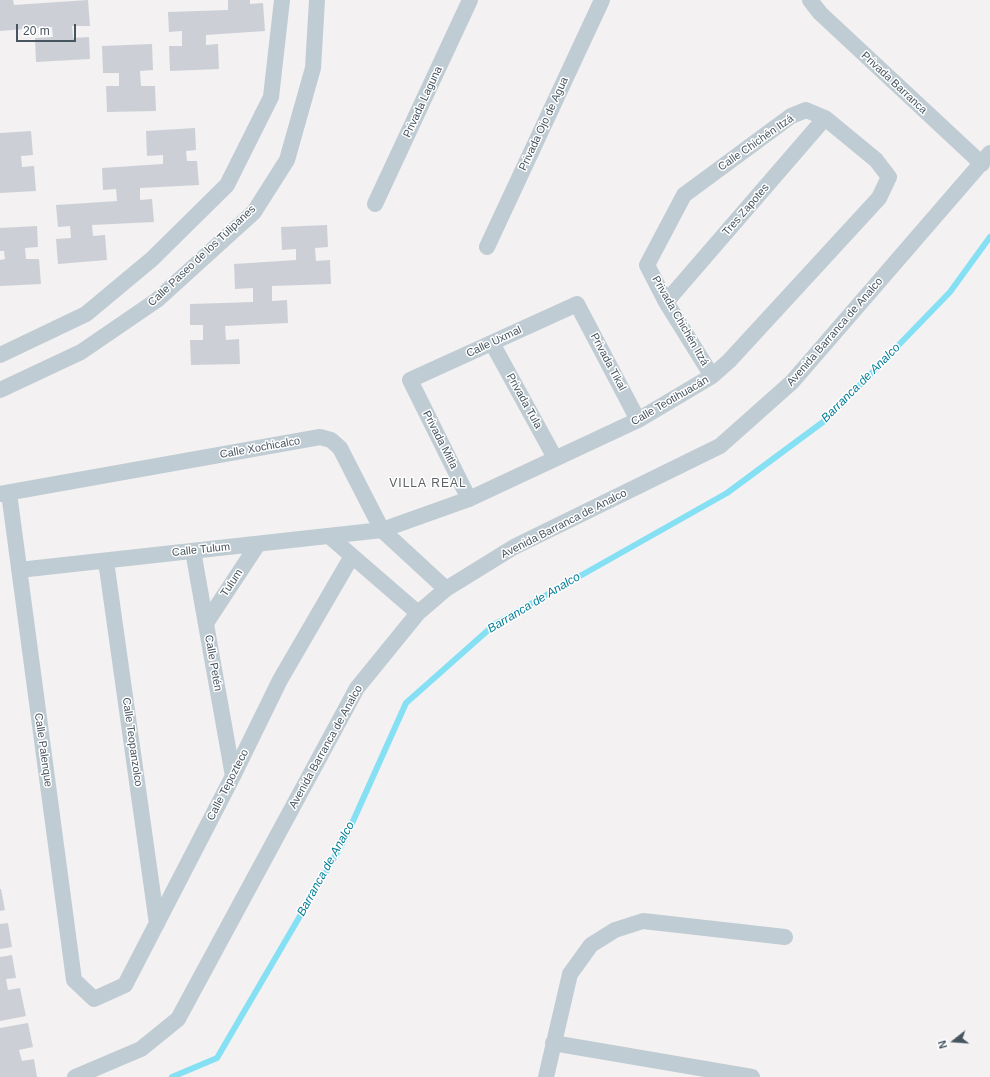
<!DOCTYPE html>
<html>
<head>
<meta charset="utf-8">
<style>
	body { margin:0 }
	#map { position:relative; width:990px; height:1077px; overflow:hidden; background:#f3f1f1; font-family:Helvetica,sans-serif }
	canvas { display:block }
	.north { position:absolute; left:934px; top:1021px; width:40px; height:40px; -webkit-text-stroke:3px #fff; paint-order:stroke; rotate:253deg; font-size:11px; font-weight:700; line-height:16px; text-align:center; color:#475560 }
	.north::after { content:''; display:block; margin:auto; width:14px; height:18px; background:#475560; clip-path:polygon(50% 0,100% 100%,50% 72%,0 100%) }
	.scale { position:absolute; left:16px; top:24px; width:60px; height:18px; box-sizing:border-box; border:2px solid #475560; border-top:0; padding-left:5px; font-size:12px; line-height:14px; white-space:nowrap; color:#475560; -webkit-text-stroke:3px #fff; paint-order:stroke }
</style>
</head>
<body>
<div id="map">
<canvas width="990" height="1077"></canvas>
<div class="north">N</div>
<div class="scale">20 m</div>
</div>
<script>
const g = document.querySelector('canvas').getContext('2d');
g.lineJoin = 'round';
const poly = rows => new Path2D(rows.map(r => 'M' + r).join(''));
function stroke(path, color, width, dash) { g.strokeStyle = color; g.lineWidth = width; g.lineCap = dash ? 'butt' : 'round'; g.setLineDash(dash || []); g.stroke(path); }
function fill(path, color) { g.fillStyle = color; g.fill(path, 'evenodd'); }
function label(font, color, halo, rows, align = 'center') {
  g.font = font + ' Helvetica,sans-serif'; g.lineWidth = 3; g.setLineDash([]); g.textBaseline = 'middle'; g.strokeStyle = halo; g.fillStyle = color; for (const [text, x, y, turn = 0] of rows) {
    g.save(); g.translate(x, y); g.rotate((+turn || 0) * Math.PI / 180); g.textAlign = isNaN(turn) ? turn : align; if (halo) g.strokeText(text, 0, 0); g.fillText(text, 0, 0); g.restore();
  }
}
stroke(poly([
	[172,1077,217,1058,345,839,406,703,495,624,727,493,827,419,950,292,990,237]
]), '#86e0f4', 6);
fill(poly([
	[0,0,13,0,14,5,88,0,90,26,72,26,73,38,89,37,90,59,36,62,35,38,53,37,52,27,0,31],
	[228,0,250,0,250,4,263,3,265,31,206,35,206,45,218,44,219,69,170,71,169,46,182,46,182,31,169,32,168,12,228,10],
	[152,44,153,70,140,71,141,86,155,86,156,111,107,112,106,86,119,86,119,73,103,73,102,46],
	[195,128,196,150,186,151,187,161,197,161,199,185,140,188,140,200,152,199,154,222,92,225,93,236,105,235,107,260,58,264,56,239,71,238,70,226,58,227,56,205,117,201,116,189,103,190,102,168,163,164,163,155,147,156,146,131],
	[31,131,33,155,21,156,22,167,34,166,36,191,0,193,0,133],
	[327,225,328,247,315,248,316,261,330,260,331,284,272,286,272,301,287,300,288,323,225,326,226,340,239,339,240,364,191,365,190,340,203,340,203,325,190,325,190,304,253,302,253,288,235,289,234,264,296,260,296,249,282,250,281,227],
	[37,226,38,247,25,248,26,259,39,259,41,284,0,286,0,260,5,259,4,251,0,251,0,228],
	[0,889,1,889,5,910,0,911],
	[8,923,12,947,0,949,0,924],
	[12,955,16,978,6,979,8,990,20,988,26,1016,0,1021,0,957],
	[28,1023,33,1047,19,1050,22,1061,34,1059,37,1077,0,1077,0,1028]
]), '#ccd0d6');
stroke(poly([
	[810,0,820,13,982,164],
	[375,204,470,0],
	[487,247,602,0],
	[666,302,825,118],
	[492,343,555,458],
	[0,355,86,314,152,259,227,185,271,97,282,0],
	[0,390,81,352,157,300,254,212,287,160,313,68,317,0],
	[9,493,74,980,94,999,125,985,233,776,280,680,352,556],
	[0,494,320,437,331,440,340,448,382,530,446,589],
	[469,499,410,380,577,304,638,420],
	[329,536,418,613],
	[193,551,233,776],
	[106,561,157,924],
	[19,570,382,530,469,499,638,420,712,376,729,361,879,198,889,177,876,160,825,118,806,110,791,116,684,195,647,265,666,302,712,376],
	[206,623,258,544],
	[553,1043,752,1077],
	[75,1077,141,1049,178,1019,357,688,418,613,446,589,514,547,720,446,792,382,990,153],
	[546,1077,570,974,591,945,615,930,643,921,785,937]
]), '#c0ccd3', 16);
label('11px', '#475560', '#fff', [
	["Privada Barranca",894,83,43],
	["Privada Laguna",423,102,-65],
	["Privada Ojo de Agua",544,124,-65],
	["Calle Chichén Itzá",756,143,-35],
	["Tres Zapotes",746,210,-49],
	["Calle Paseo de los Tulipanes",202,256,-43],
	["Privada Chichén Itzá",680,321,60],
	["Avenida Barranca de Analco",835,332,-49],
	["Calle Uxmal",494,342,-25],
	["Privada Tikal",608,362,62],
	["Privada Tula",524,401,61],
	["Calle Teotihuacán",670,401,-30],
	["Privada Mitla",440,440,63],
	["Calle Xochicalco",260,448,-10],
	["Avenida Barranca de Analco",564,524,-27],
	["Calle Tulum",201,550,-6],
	["Tulum",232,583,-56],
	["Calle Petén",213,663,80],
	["Calle Teopanzolco",132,742,82],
	["Avenida Barranca de Analco",326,747,-61],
	["Calle Palenque",43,750,82],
	["Calle Tepozteco",228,785,-63]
]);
label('italic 12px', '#037e98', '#fff', [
	["Barranca de Analco",861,383,-45],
	["Barranca de Analco",534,603,-31],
	["Barranca de Analco",326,869,-61]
]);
g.letterSpacing = '1px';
label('12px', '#5c6166', '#fff', [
	["VILLA REAL",428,484]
]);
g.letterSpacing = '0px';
</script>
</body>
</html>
